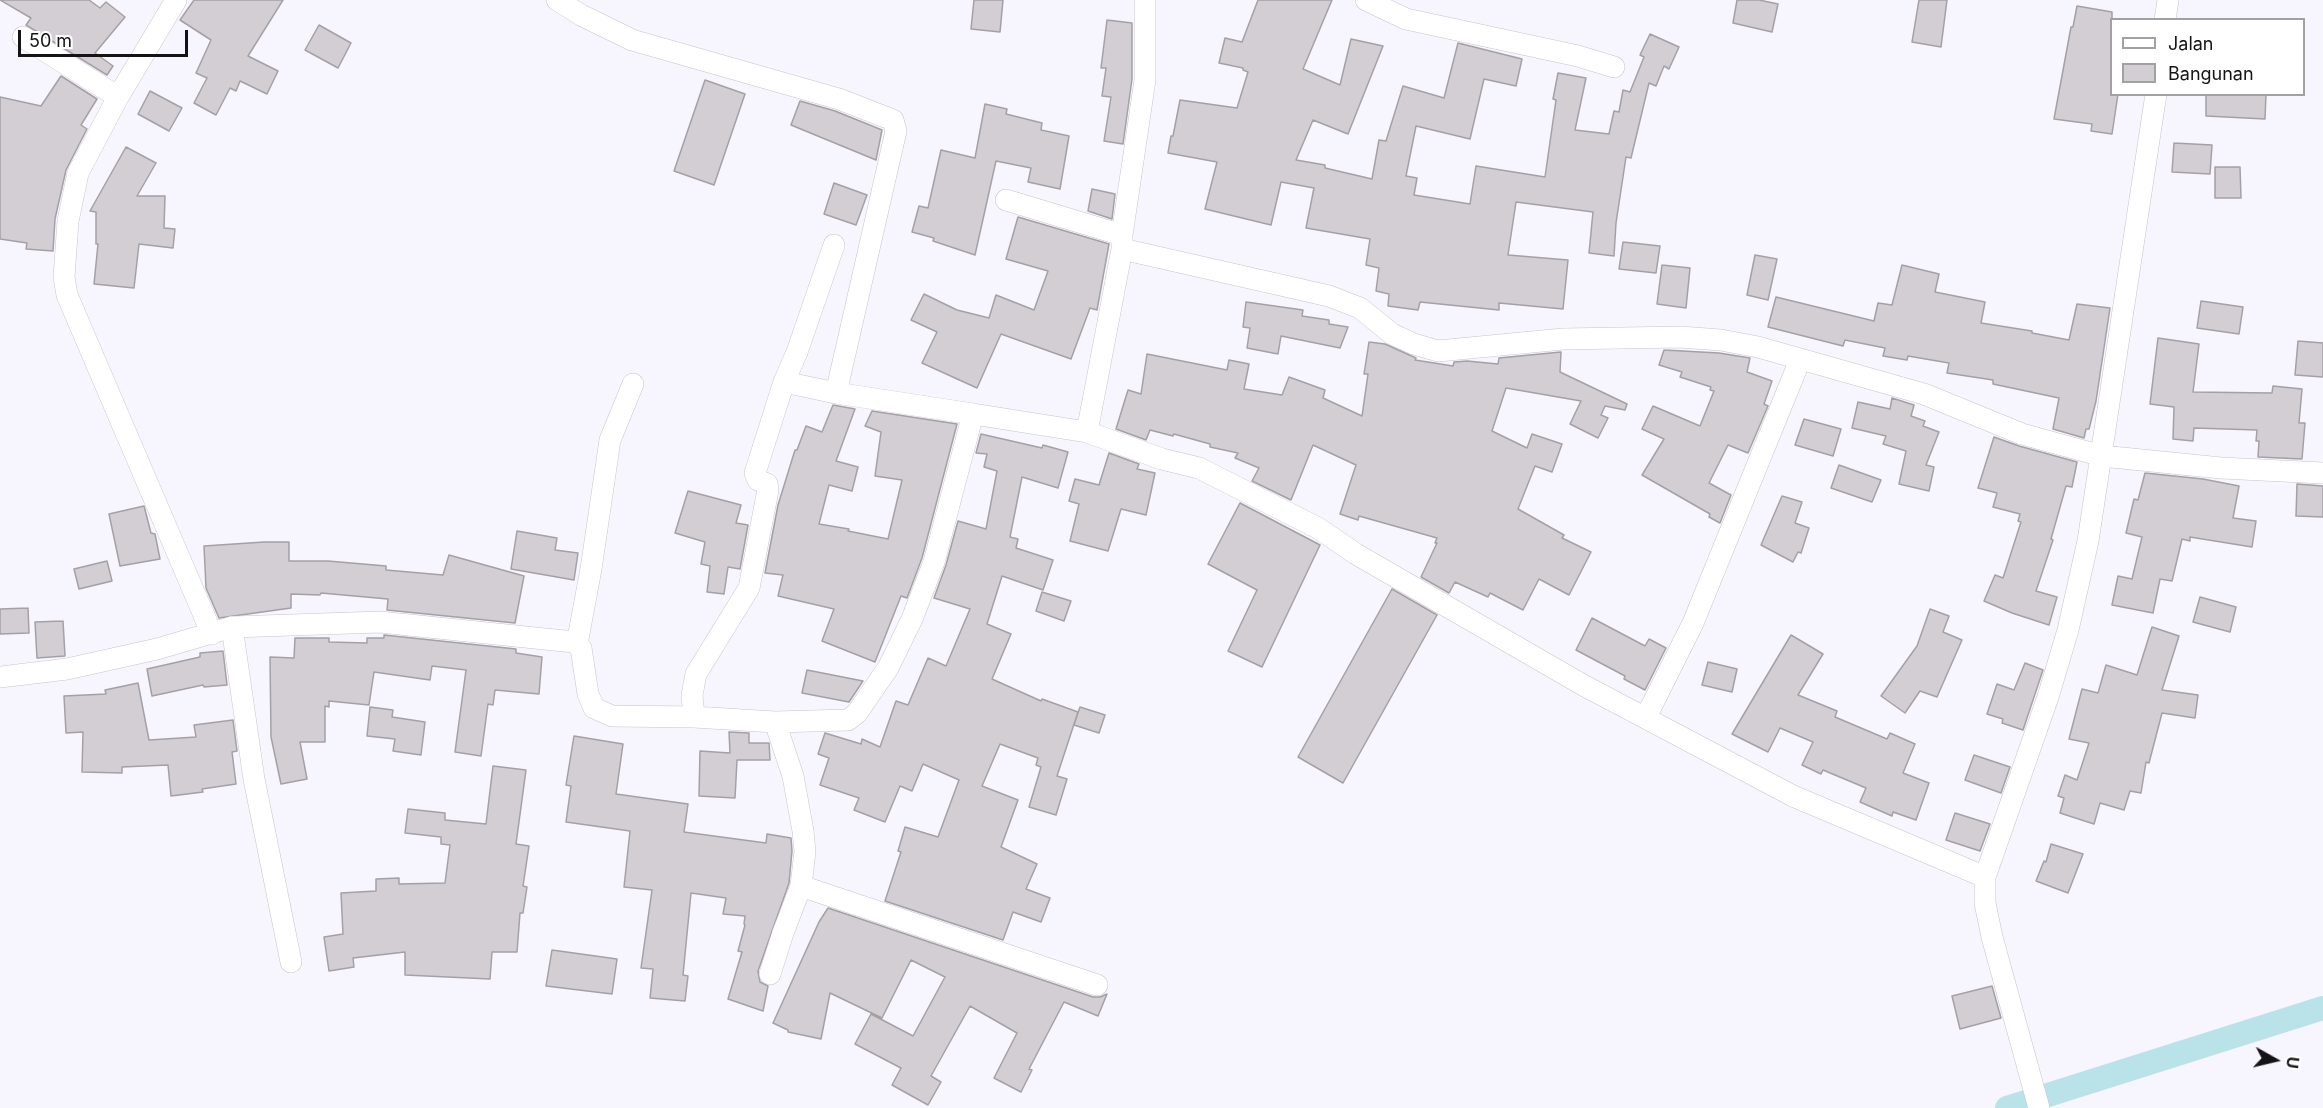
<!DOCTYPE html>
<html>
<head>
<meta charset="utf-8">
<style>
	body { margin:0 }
	#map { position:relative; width:2323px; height:1108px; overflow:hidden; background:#f7f5fd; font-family:Inter,sans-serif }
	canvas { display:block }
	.legend { position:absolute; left:2110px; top:18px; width:195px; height:78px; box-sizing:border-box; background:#fff; border:2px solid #a1a1a2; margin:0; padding:8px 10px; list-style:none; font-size:18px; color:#141416 }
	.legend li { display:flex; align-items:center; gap:12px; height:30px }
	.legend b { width:30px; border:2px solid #a1a1a2 }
	.north { position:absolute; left:2245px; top:1030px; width:60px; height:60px; -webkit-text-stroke:4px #fff; paint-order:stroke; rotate:98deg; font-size:16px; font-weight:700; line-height:24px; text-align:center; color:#141416 }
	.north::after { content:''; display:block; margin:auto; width:21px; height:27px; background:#141416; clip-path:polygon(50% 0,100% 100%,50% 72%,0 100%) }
	.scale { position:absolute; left:18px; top:30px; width:170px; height:27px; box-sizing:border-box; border:3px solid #141416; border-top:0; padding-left:8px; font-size:18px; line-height:21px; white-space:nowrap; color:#141416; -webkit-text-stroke:4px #fff; paint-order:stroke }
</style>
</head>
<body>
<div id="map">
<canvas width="2323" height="1108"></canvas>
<ul class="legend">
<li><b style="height:8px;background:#fff"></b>Jalan</li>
<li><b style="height:16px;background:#d3ced4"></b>Bangunan</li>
</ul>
<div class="north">U</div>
<div class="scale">50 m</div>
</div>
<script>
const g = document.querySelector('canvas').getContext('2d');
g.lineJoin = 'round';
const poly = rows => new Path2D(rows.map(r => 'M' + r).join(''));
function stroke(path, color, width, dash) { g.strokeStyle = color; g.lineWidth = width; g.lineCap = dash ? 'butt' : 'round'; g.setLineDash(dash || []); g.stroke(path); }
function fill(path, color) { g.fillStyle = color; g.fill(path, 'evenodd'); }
stroke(poly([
	[2007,1108,2323,1008]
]), '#b9e3e9', 24);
const building = poly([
	[0,0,89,0,100,8,106,2,125,17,95,53,113,66,107,75,26,25,31,18,0,0],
	[194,0,283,0,248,56,278,71,267,94,240,81,236,91,230,88,216,115,194,103,207,78,196,73,211,40,180,20,194,0],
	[974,0,1003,0,1000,32,971,29,974,0],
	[1258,0,1332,0,1303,69,1340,85,1351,39,1383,46,1348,134,1313,120,1296,160,1325,165,1325,168,1372,179,1379,140,1386,141,1403,86,1444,98,1458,43,1522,59,1516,86,1484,79,1470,139,1416,126,1406,176,1417,178,1414,195,1470,204,1476,166,1545,177,1556,100,1553,99,1558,73,1586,78,1575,130,1609,134,1614,111,1619,112,1623,90,1630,92,1644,57,1640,55,1650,34,1679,47,1669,69,1664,66,1656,86,1649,83,1631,158,1626,157,1616,223,1614,256,1589,253,1593,212,1516,202,1508,255,1568,260,1563,309,1499,303,1499,310,1420,302,1418,310,1388,306,1389,294,1376,291,1379,268,1366,265,1370,239,1306,228,1314,188,1281,182,1271,225,1205,209,1217,162,1168,153,1171,136,1173,136,1180,100,1237,108,1248,72,1243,70,1243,68,1219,63,1225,38,1242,42,1258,0],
	[1737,0,1759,0,1778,4,1772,32,1733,23,1737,0],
	[1919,0,1947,0,1941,47,1912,42,1919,0],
	[2077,6,2112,12,2112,94,2118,94,2112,134,2091,131,2092,124,2054,119,2071,27,2073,27,2077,6],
	[1107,20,1132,23,1132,79,1123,144,1104,141,1111,97,1102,96,1106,68,1101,68,1107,20],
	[319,25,351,43,338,68,305,50,319,25],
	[61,76,97,99,81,125,87,129,66,170,55,219,53,251,26,249,27,243,0,239,0,97,41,106,61,76],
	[705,80,745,94,714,185,674,171,705,80],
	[150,91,182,108,169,131,138,114,150,91],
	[2206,94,2266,94,2265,119,2206,116,2206,94],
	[800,101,835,111,882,130,876,160,791,125,800,101],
	[985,104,1007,109,1006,114,1042,123,1041,130,1069,136,1060,189,1028,182,1031,168,996,161,975,255,933,241,934,238,912,232,919,206,928,208,941,150,975,158,985,104],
	[2174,143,2212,145,2210,174,2172,172,2174,143],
	[126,147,156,163,137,196,165,196,164,228,175,229,173,248,139,244,134,288,94,284,98,244,96,244,96,212,90,211,126,147],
	[2215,167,2240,167,2241,198,2215,198,2215,167],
	[834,183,867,195,856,225,824,214,834,183],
	[1092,189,1115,194,1112,219,1088,211,1092,189],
	[1018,217,1109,244,1097,310,1090,308,1071,359,1001,334,977,388,922,363,937,332,911,320,924,294,957,310,989,318,996,295,1034,310,1048,271,1006,259,1018,217],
	[1623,242,1660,246,1656,273,1619,269,1623,242],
	[1755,255,1777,259,1768,300,1747,295,1755,255],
	[1662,265,1690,268,1686,308,1657,304,1662,265],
	[1902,265,1939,274,1935,292,1985,302,1981,323,2032,331,2032,333,2069,340,2077,304,2110,308,2096,401,2089,429,2086,429,2084,438,2053,429,2059,398,1993,384,1993,380,1947,373,1949,363,1908,356,1907,360,1883,356,1885,348,1845,340,1843,346,1768,327,1776,297,1874,321,1878,303,1892,305,1902,265],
	[2201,301,2243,307,2239,334,2197,328,2201,301],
	[1246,302,1303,310,1302,316,1329,320,1329,324,1348,327,1340,348,1281,336,1278,354,1247,348,1250,328,1243,327,1246,302],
	[2158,338,2199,344,2193,392,2272,393,2273,386,2302,389,2299,423,2305,423,2302,459,2258,457,2259,441,2256,441,2257,430,2194,428,2193,441,2173,439,2174,407,2150,404,2158,338],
	[2298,341,2323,343,2323,377,2295,375,2298,341],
	[1369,342,1385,344,1416,358,1415,360,1453,366,1454,362,1467,361,1498,364,1499,358,1561,352,1560,372,1627,404,1625,410,1605,406,1601,415,1608,418,1598,438,1570,424,1581,401,1506,388,1492,431,1527,448,1532,434,1562,444,1552,472,1535,466,1518,509,1564,535,1562,538,1591,552,1569,595,1539,579,1523,610,1490,593,1488,597,1455,582,1449,593,1421,577,1437,543,1435,543,1437,538,1359,516,1358,520,1340,514,1356,465,1313,445,1291,500,1252,481,1259,468,1235,458,1238,453,1210,447,1210,444,1174,434,1173,436,1150,430,1146,440,1116,429,1128,390,1141,394,1147,354,1227,370,1229,360,1249,364,1244,389,1282,395,1289,377,1325,390,1323,398,1362,416,1368,374,1364,374,1369,342],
	[1664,350,1719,353,1750,358,1747,372,1772,381,1764,404,1768,406,1748,453,1728,445,1709,483,1731,495,1720,523,1709,517,1710,514,1642,475,1664,439,1642,429,1653,406,1700,426,1714,391,1710,390,1711,387,1680,377,1682,372,1659,365,1664,350],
	[1892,398,1914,405,1911,416,1925,421,1923,426,1939,432,1926,465,1934,467,1929,491,1899,484,1906,451,1883,444,1886,436,1852,428,1858,402,1890,409,1892,398],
	[833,405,855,409,836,461,858,467,852,491,829,485,819,524,849,529,848,531,888,539,902,480,875,476,881,432,865,426,872,411,957,424,922,558,907,598,901,596,875,662,822,641,834,609,778,596,783,575,765,573,778,505,795,450,797,450,806,426,822,432,833,405],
	[1804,419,1841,429,1833,456,1795,445,1804,419],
	[981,434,1042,448,1043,445,1068,452,1058,488,1022,477,1010,537,1018,539,1016,548,1053,560,1043,590,1002,576,987,624,1011,634,992,679,1041,701,1042,699,1078,712,1057,776,1067,779,1056,815,1029,807,1041,767,1036,765,1038,758,1000,744,982,786,1018,800,1001,847,1037,864,1026,889,1050,898,1041,922,1013,912,1003,940,885,901,901,852,898,851,905,827,938,837,959,780,923,764,912,791,900,786,885,822,854,810,859,798,820,785,829,758,818,754,825,733,861,744,862,739,880,747,896,701,908,705,928,658,946,666,970,609,934,598,946,565,958,521,986,529,997,471,984,467,987,454,976,453,981,434],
	[1994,437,2019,446,2077,462,2072,487,2066,486,2051,539,2053,540,2036,591,2057,597,2049,625,2012,613,1984,601,1995,575,2003,578,2021,522,2018,521,2020,514,1993,507,1997,493,1978,488,1994,437],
	[1109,453,1139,464,1137,469,1155,473,1146,515,1121,509,1108,551,1070,541,1079,504,1069,501,1075,479,1099,485,1109,453],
	[1839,465,1881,480,1872,502,1831,488,1839,465],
	[2145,473,2203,479,2239,486,2233,518,2256,521,2252,547,2190,537,2190,541,2182,539,2172,581,2160,579,2153,613,2112,605,2118,576,2132,579,2142,537,2126,533,2134,499,2138,500,2145,473],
	[2297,484,2323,486,2323,517,2296,516,2297,484],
	[688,491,741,505,736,523,748,525,740,569,728,567,724,594,707,592,710,566,701,564,705,542,675,533,688,491],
	[1782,496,1802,502,1795,523,1809,528,1801,553,1798,552,1793,562,1761,545,1782,496],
	[1240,503,1320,545,1262,667,1228,651,1257,590,1208,564,1240,503],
	[144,506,151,533,155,534,160,559,120,566,109,514,144,506],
	[517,531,557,538,555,550,578,553,574,580,511,569,517,531],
	[264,542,289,542,289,561,328,561,386,566,386,570,443,575,449,555,524,576,515,623,387,610,388,599,321,593,320,595,291,594,291,608,219,618,206,588,204,546,264,542],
	[107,561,112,581,79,589,74,569,107,561],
	[1392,589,1437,615,1343,783,1298,757,1392,589],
	[1042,592,1071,601,1064,621,1036,611,1042,592],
	[2200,597,2236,607,2230,632,2193,622,2200,597],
	[28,608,29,633,0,634,0,609,28,608],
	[1930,609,1949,616,1943,632,1962,640,1937,697,1920,691,1905,713,1881,696,1917,646,1930,609],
	[1592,618,1645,646,1649,639,1666,648,1645,690,1624,679,1625,676,1576,650,1592,618],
	[63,621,65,656,37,658,35,622,63,621],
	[2152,627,2179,636,2162,690,2198,695,2195,718,2162,713,2149,763,2146,762,2141,793,2130,791,2124,810,2100,803,2094,824,2060,813,2064,798,2058,796,2065,775,2077,780,2089,743,2069,739,2082,689,2098,693,2106,665,2137,675,2152,627],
	[384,635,516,649,516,653,542,657,539,694,495,690,493,705,488,704,481,756,455,752,466,670,432,666,430,680,374,672,369,705,329,701,329,707,325,706,325,742,300,742,307,779,281,784,271,737,270,657,294,658,295,638,329,638,329,642,367,643,367,638,384,638,384,635],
	[1791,635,1823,654,1798,695,1837,711,1835,717,1887,739,1890,733,1915,744,1903,773,1929,783,1916,820,1893,812,1892,816,1860,802,1866,788,1823,770,1821,774,1802,765,1813,742,1780,728,1768,752,1732,734,1791,635],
	[223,651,227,685,204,687,203,685,152,696,147,669,200,657,200,653,223,651],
	[1708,662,1737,669,1732,692,1702,685,1708,662],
	[2025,663,2043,670,2023,730,2002,723,2003,719,1987,714,1997,684,2014,690,2025,663],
	[807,670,863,681,849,702,802,693,807,670],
	[138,683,149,740,196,737,194,725,233,720,237,751,232,752,236,784,202,789,203,792,171,796,168,765,122,767,122,773,82,772,83,732,66,733,64,696,106,694,105,690,138,683],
	[370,707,393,710,392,717,425,722,421,755,393,751,395,739,367,736,370,707],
	[1080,707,1105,715,1099,733,1074,725,1080,707],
	[729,732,749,733,749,743,769,743,770,760,737,760,735,798,699,796,700,751,730,753,729,732],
	[574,736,623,744,616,794,688,804,684,832,766,843,767,834,791,838,792,851,789,883,758,971,760,982,768,986,763,1011,728,999,742,952,738,951,745,925,744,924,745,916,723,914,726,898,691,893,683,975,688,976,685,1001,650,998,653,969,641,968,652,890,624,887,630,831,566,822,571,786,566,785,574,736],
	[1974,755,2010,767,2001,793,1965,780,1974,755],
	[493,766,526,770,516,844,529,846,523,886,527,887,523,913,520,913,517,952,492,952,490,979,405,975,405,952,353,958,354,967,329,971,324,937,343,934,341,893,376,891,376,879,399,878,399,884,445,883,450,845,441,844,441,837,405,833,408,809,445,813,445,820,486,824,493,766],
	[1955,813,1990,824,1980,851,1946,840,1955,813],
	[2051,844,2083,854,2068,893,2036,881,2044,861,2046,862,2051,844],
	[828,908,1093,997,1100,997,1107,994,1098,1016,1064,1002,1029,1069,1032,1070,1021,1092,994,1078,1017,1033,970,1006,931,1076,941,1082,928,1105,892,1085,901,1068,855,1044,871,1014,913,1036,945,977,911,960,882,1018,830,993,821,1039,788,1032,788,1030,773,1023,819,922,828,908],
	[552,950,617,959,612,994,546,986,552,950],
	[1992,986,2001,1018,1960,1029,1952,996,1992,986]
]);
fill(building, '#d3ced4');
stroke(building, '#a5a0a6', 1.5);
const minor = poly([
	[176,0,118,97,78,173,68,221,64,277,67,295,212,634],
	[557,0,581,15,632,40,839,99,893,120,896,131,836,393,973,414],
	[1366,0,1406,19,1578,56,1614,67],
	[2165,20,2168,0],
	[23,37,118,97],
	[1006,200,1122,235],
	[1122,249,1329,296,1360,308,1392,334,1414,344,1438,351,1563,339,1680,337,1721,340,1758,347,1924,394,2022,434,2102,456,2221,468,2323,473],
	[784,382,836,393],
	[1087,432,1122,249,1122,235,1145,80,1145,0],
	[232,627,254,779,291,962],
	[577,644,591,569,610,440,633,384],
	[0,677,67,669,157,649,232,627,380,622,574,642,581,648,588,694,594,708,612,716,694,717,775,722,848,720,857,713,888,668,912,619,934,562,973,414,1087,432,1162,459,1199,468,1318,528,1356,554,1583,685,1793,796,1985,877],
	[694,717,692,695,696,674,749,588,768,490,767,484,758,480,755,473,784,382,797,352,834,245],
	[1646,717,1693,623,1800,360],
	[775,722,793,776,803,831,805,851,801,886,1097,985],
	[770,974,783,933,801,886],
	[2039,1108,1992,937,1985,903,1985,877,2048,697,2068,630,2088,541,2156,94]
]);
stroke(minor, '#c7c5cc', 22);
stroke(minor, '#fff', 21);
</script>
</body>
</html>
